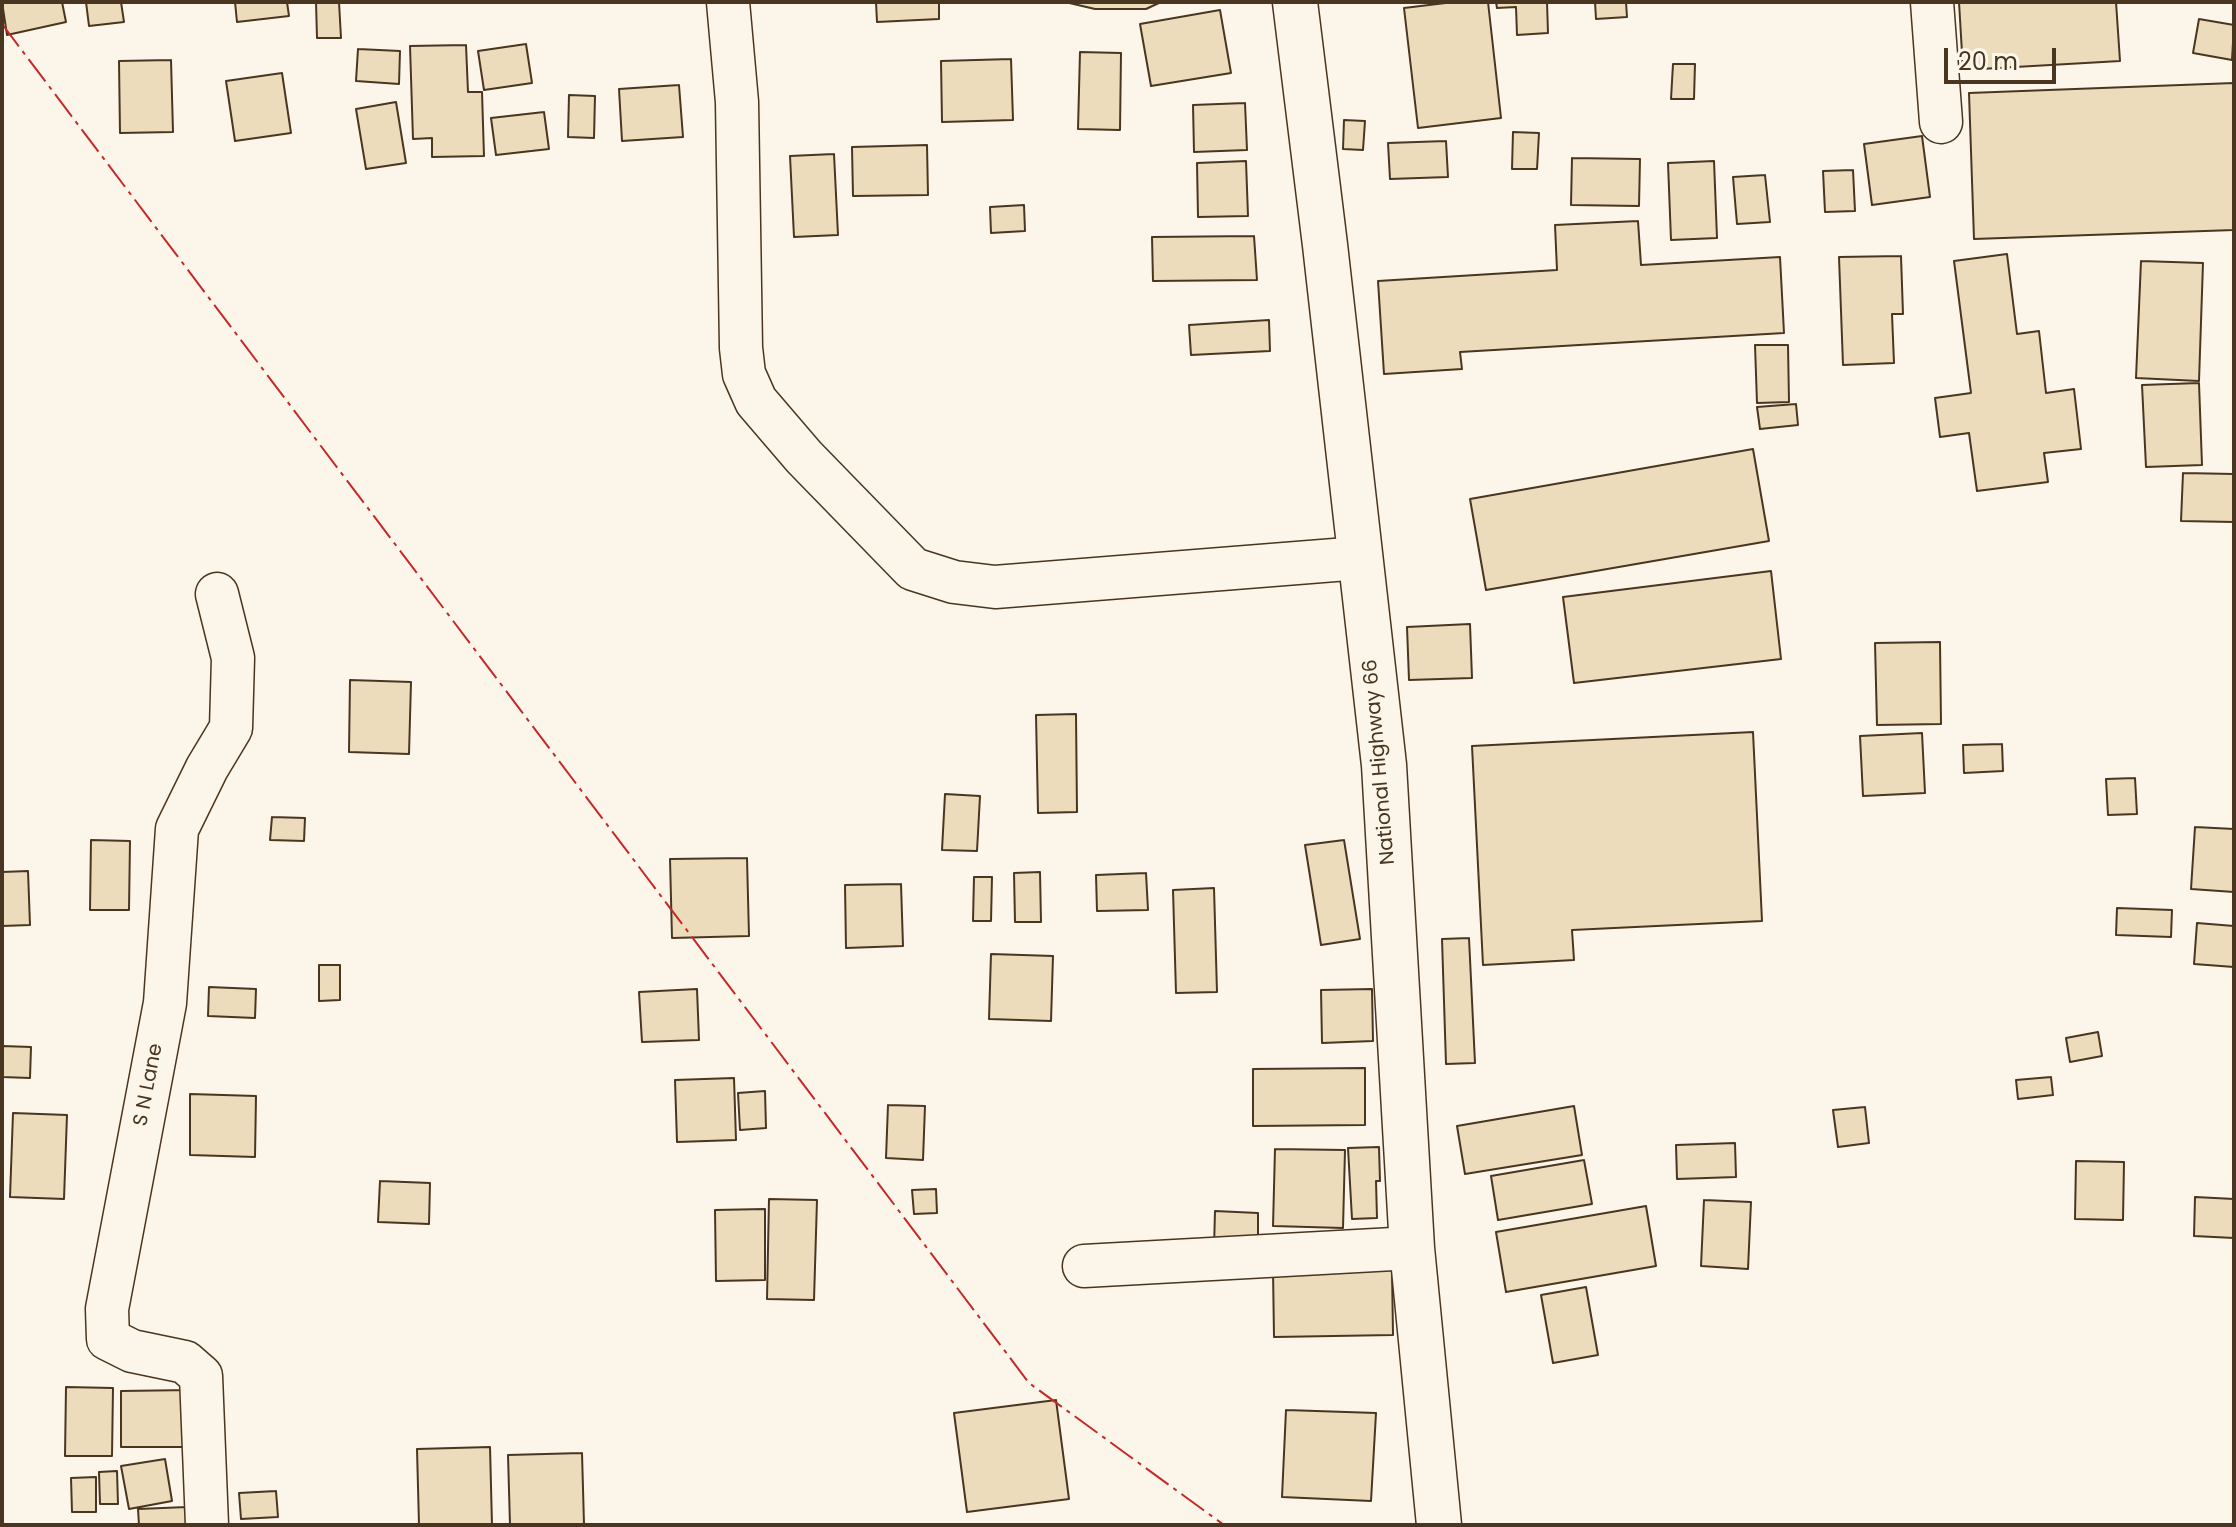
<!DOCTYPE html>
<html>
<head>
<meta charset="utf-8">
<style>
	body { margin:0 }
	#map { position:relative; width:2236px; height:1527px; overflow:hidden; background:#fbf6e9; font-family:Poppins,sans-serif }
	canvas { display:block }
	.frame { position:absolute; inset:0; border:4px solid #4a3520; pointer-events:none }
	.scale { position:absolute; left:1944px; top:48px; width:112px; height:36px; box-sizing:border-box; border:4px solid #4a3520; border-top:0; padding-left:10px; font-size:24px; line-height:28px; white-space:nowrap; color:#4a3520; -webkit-text-stroke:6px #fbf6e9; paint-order:stroke }
</style>
</head>
<body>
<div id="map">
<canvas width="2236" height="1527"></canvas>
<div class="frame"></div>
<div class="scale">20 m</div>
</div>
<script>
const g = document.querySelector('canvas').getContext('2d');
g.lineJoin = 'round';
function fill(path, color) { g.fillStyle = color; g.fill(path, 'evenodd'); }
const poly = rows => new Path2D(rows.map(r => 'M' + r).join(''));
function stroke(path, color, width, dash) { g.strokeStyle = color; g.lineWidth = width; g.lineCap = dash ? 'butt' : 'round'; g.setLineDash(dash || []); g.stroke(path); }
function label(font, color, halo, rows, align = 'center') {
  g.font = font + ' Poppins,sans-serif'; g.lineWidth = 6; g.setLineDash([]); g.textBaseline = 'middle'; g.strokeStyle = halo; g.fillStyle = color; for (const [text, x, y, turn = 0] of rows) {
    g.save(); g.translate(x, y); g.rotate((+turn || 0) * Math.PI / 180); g.textAlign = isNaN(turn) ? turn : align; if (halo) g.strokeText(text, 0, 0); g.fillText(text, 0, 0); g.restore();
  }
}
const building = poly([
	[2,2,62,2,66,22,7,35,2,2],
	[86,2,121,2,124,22,89,26,86,2],
	[235,2,287,2,289,16,237,22,235,2],
	[316,2,339,2,341,38,317,38,316,2],
	[876,2,939,2,939,19,877,22,876,2],
	[1065,2,1161,2,1146,9,1095,9,1065,2],
	[1454,2,1488,2,1501,118,1418,128,1404,8,1454,2],
	[1496,2,1547,2,1548,33,1517,35,1516,7,1497,8,1496,2],
	[1595,2,1626,2,1627,17,1596,19,1595,2],
	[1959,2,2116,2,2120,61,1963,70,1959,2],
	[1220,10,1231,73,1151,86,1140,24,1220,10],
	[2199,19,2234,25,2232,60,2193,53,2199,19],
	[526,44,532,83,484,90,478,51,526,44],
	[466,45,468,92,482,92,484,156,432,157,432,138,413,139,410,46,466,45],
	[358,49,400,51,399,84,356,81,358,49],
	[1080,52,1121,53,1120,130,1078,129,1080,52],
	[1011,59,1013,120,942,122,941,61,1011,59],
	[171,60,173,132,120,133,119,61,171,60],
	[1673,64,1695,64,1694,99,1671,99,1673,64],
	[282,73,291,133,235,141,226,81,282,73],
	[2234,83,2234,230,1974,239,1969,93,2234,83],
	[679,85,683,137,622,141,619,89,679,85],
	[569,95,595,96,594,138,568,137,569,95],
	[396,102,406,163,366,169,356,109,396,102],
	[1245,103,1247,150,1194,152,1193,105,1245,103],
	[544,112,549,149,496,155,491,118,544,112],
	[1344,120,1365,121,1363,150,1343,149,1344,120],
	[1513,132,1539,133,1537,169,1512,169,1513,132],
	[1922,136,1930,197,1872,205,1864,144,1922,136],
	[1446,141,1448,177,1390,179,1388,143,1446,141],
	[927,145,928,195,853,196,852,147,927,145],
	[834,154,838,235,794,237,790,156,834,154],
	[1572,158,1640,159,1639,206,1571,205,1572,158],
	[1246,161,1248,216,1198,217,1197,163,1246,161],
	[1714,161,1717,238,1671,240,1668,163,1714,161],
	[1853,170,1855,211,1825,212,1823,171,1853,170],
	[1765,175,1770,222,1737,224,1733,177,1765,175],
	[1024,205,1025,231,991,233,990,207,1024,205],
	[1638,221,1641,265,1780,257,1784,333,1460,352,1462,369,1384,374,1378,281,1557,270,1555,225,1638,221],
	[1254,236,1257,280,1153,281,1152,237,1254,236],
	[2007,254,2017,334,2039,331,2046,393,2074,389,2081,449,2044,453,2048,482,1977,491,1969,433,1940,437,1935,398,1971,393,1954,261,2007,254],
	[1901,256,1903,314,1892,314,1894,363,1843,365,1839,257,1901,256],
	[2141,261,2203,263,2199,381,2136,378,2141,261],
	[1269,320,1270,351,1191,355,1189,325,1269,320],
	[1755,345,1788,345,1789,402,1757,403,1755,345],
	[2199,383,2202,465,2146,467,2142,385,2199,383],
	[1796,404,1798,425,1760,429,1757,407,1796,404],
	[1753,449,1769,541,1486,590,1470,499,1753,449],
	[2183,473,2234,474,2234,522,2181,521,2183,473],
	[1771,571,1781,659,1574,683,1563,597,1771,571],
	[1470,624,1472,678,1409,680,1407,627,1470,624],
	[1940,642,1941,724,1877,725,1875,643,1940,642],
	[350,680,411,682,409,754,349,752,350,680],
	[1076,714,1077,812,1038,813,1036,715,1076,714],
	[1753,732,1762,921,1572,930,1574,960,1483,965,1472,746,1753,732],
	[1922,733,1925,793,1863,796,1860,736,1922,733],
	[2002,744,2003,771,1964,773,1963,745,2002,744],
	[2135,778,2137,814,2108,815,2106,779,2135,778],
	[945,794,980,796,977,851,942,850,945,794],
	[272,817,305,818,304,841,270,840,272,817],
	[2195,827,2234,829,2234,892,2191,889,2195,827],
	[91,840,130,841,129,910,90,910,91,840],
	[1344,840,1360,939,1321,945,1305,845,1344,840],
	[747,858,749,936,672,938,670,859,747,858],
	[28,871,30,925,2,926,2,872,28,871],
	[1040,872,1041,922,1015,922,1014,873,1040,872],
	[1146,873,1148,910,1097,911,1096,875,1146,873],
	[974,877,992,877,991,921,973,921,974,877],
	[901,884,903,946,846,948,845,885,901,884],
	[1214,888,1217,992,1176,993,1173,890,1214,888],
	[2117,908,2172,910,2171,937,2116,935,2117,908],
	[2197,923,2234,926,2234,967,2194,964,2197,923],
	[1469,938,1475,1063,1446,1064,1442,939,1469,938],
	[991,954,1053,956,1051,1021,989,1019,991,954],
	[319,965,340,965,340,1000,319,1001,319,965],
	[209,987,256,989,255,1018,208,1016,209,987],
	[697,989,699,1040,642,1042,639,992,697,989],
	[1372,989,1373,1041,1322,1043,1321,990,1372,989],
	[2098,1032,2102,1056,2070,1062,2066,1038,2098,1032],
	[2,1046,31,1047,30,1078,2,1077,2,1046],
	[1365,1068,1365,1125,1253,1126,1253,1069,1365,1068],
	[2051,1077,2053,1095,2018,1099,2016,1080,2051,1077],
	[734,1078,736,1140,677,1142,675,1080,734,1078],
	[765,1091,766,1128,740,1130,738,1093,765,1091],
	[190,1094,256,1096,255,1157,190,1155,190,1094],
	[888,1105,925,1106,923,1160,886,1158,888,1105],
	[1574,1106,1582,1155,1465,1174,1457,1126,1574,1106],
	[1865,1107,1869,1143,1838,1147,1833,1110,1865,1107],
	[13,1113,67,1115,64,1199,10,1197,13,1113],
	[1735,1143,1736,1177,1677,1179,1676,1145,1735,1143],
	[1379,1147,1380,1181,1376,1181,1377,1218,1352,1219,1348,1148,1379,1147],
	[1275,1149,1345,1150,1343,1228,1273,1226,1275,1149],
	[1584,1160,1592,1204,1498,1220,1491,1176,1584,1160],
	[2076,1161,2124,1162,2123,1220,2075,1219,2076,1161],
	[380,1181,430,1183,429,1224,378,1222,380,1181],
	[936,1189,937,1213,914,1214,912,1190,936,1189],
	[2195,1197,2234,1199,2234,1238,2194,1236,2195,1197],
	[769,1199,817,1200,814,1300,767,1299,769,1199],
	[1704,1200,1751,1202,1748,1269,1701,1266,1704,1200],
	[1646,1206,1656,1266,1506,1292,1496,1232,1646,1206],
	[765,1209,765,1280,716,1281,715,1210,765,1209],
	[1215,1211,1258,1213,1258,1250,1214,1248,1215,1211],
	[1392,1269,1393,1335,1274,1337,1273,1270,1392,1269],
	[1586,1287,1598,1355,1553,1363,1541,1295,1586,1287],
	[66,1387,113,1388,112,1456,65,1456,66,1387],
	[191,1390,192,1447,121,1447,121,1391,191,1390],
	[1056,1400,1069,1499,967,1512,954,1413,1056,1400],
	[1286,1410,1376,1413,1371,1501,1282,1497,1286,1410],
	[490,1447,492,1525,419,1525,417,1449,490,1447],
	[582,1453,584,1524,510,1525,508,1455,582,1453],
	[165,1459,172,1501,129,1509,121,1466,165,1459],
	[117,1471,118,1504,100,1504,99,1472,117,1471],
	[96,1477,96,1512,72,1512,71,1478,96,1477],
	[276,1491,278,1517,241,1519,239,1493,276,1491],
	[187,1507,188,1525,139,1525,138,1509,187,1507]
]);
fill(building, '#ecdcbc');
stroke(building, '#4a3520', 2);
const minor = poly([
	[728,2,737,102,741,348,744,374,756,401,804,457,913,569,954,582,995,587,1360,558],
	[1932,2,1941,122],
	[1084,1266,1412,1248],
	[207,1525,201,1376,185,1362,132,1351,108,1339,107,1309,165,1003,177,829,207,768,231,728,233,658,217,594]
]);
const major = poly([
	[1295,2,1325,245,1384,765,1412,1248,1439,1525]
]);
stroke(minor, '#4a3520', 45);
stroke(major, '#4a3520', 47);
stroke(minor, '#fbf6e9', 42);
stroke(major, '#fbf6e9', 44);
stroke(poly([
	[2,24,1029,1383,1224,1525]
]), '#c62828', 2, [28, 6, 4, 6]);
label('20px', '#4a3520', '#fbf6e9', [
	["National Highway 66",1380,762,-95],
	["S N Lane",149,1085,-79]
]);
</script>
</body>
</html>
